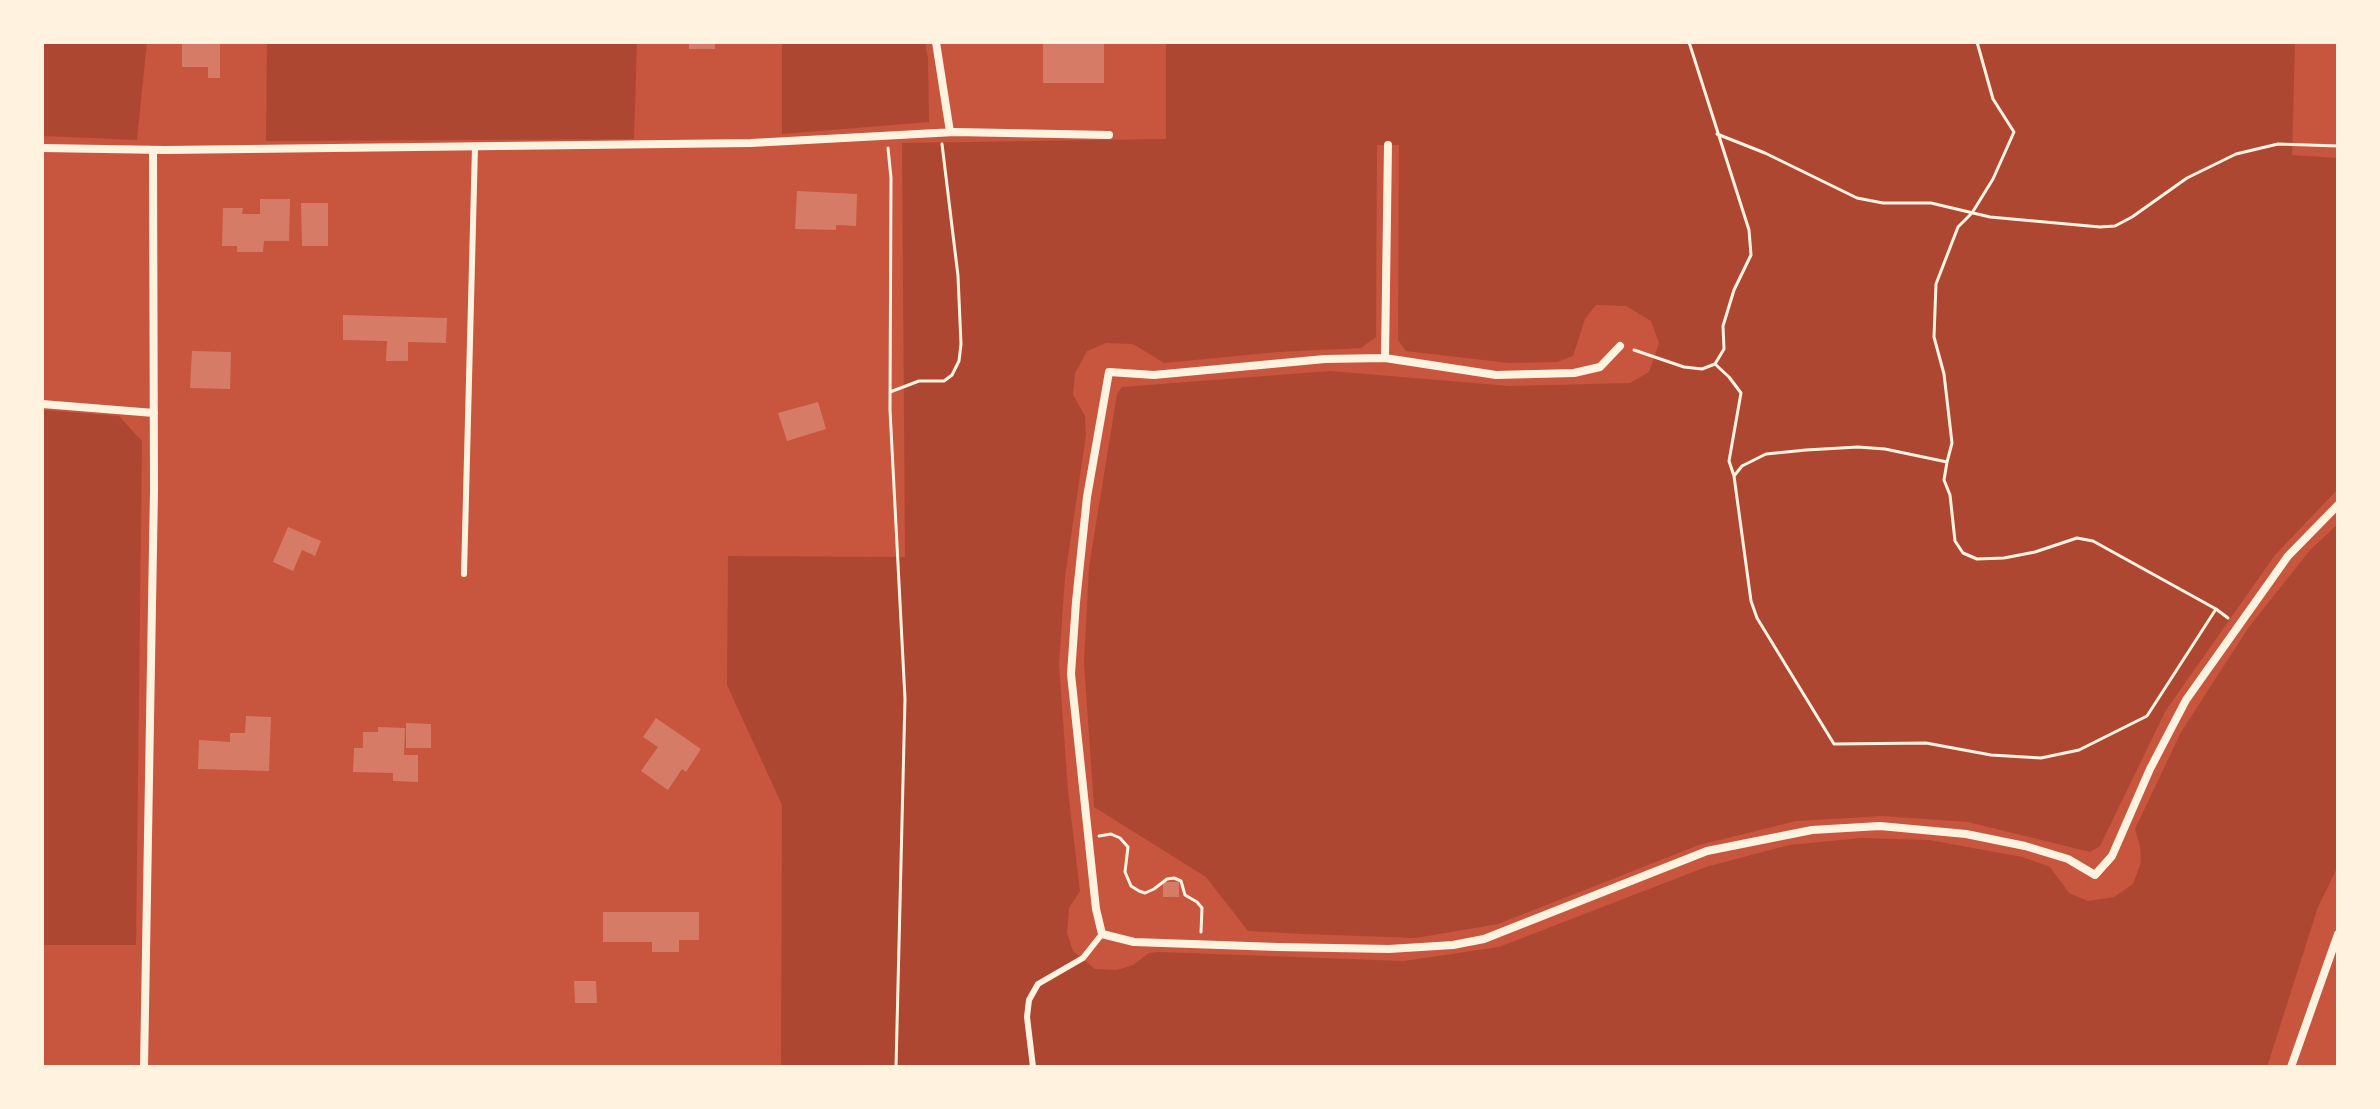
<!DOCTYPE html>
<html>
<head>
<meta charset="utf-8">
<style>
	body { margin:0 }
	#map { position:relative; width:2380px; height:1109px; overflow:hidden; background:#c8553d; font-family:Quicksand,sans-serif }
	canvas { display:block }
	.frame { position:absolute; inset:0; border:44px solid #fff3e0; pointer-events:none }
</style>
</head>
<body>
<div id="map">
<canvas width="2380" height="1109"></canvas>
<div class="frame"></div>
</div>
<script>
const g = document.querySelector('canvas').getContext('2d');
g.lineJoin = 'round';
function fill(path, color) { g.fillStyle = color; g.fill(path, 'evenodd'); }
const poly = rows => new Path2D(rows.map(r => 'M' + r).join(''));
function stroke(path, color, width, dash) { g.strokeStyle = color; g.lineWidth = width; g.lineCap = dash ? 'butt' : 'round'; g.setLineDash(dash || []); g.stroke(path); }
fill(poly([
	[42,42,147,42,137,140,42,136],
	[267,42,637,42,634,139,266,141],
	[782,42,925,42,928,58,929,122,782,134],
	[1166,42,2295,42,2292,155,2338,158,2338,489,2275,555,2166,710,2100,846,2090,852,1968,822,1883,816,1796,821,1699,845,1498,924,1416,938,1303,934,1248,931,1206,877,1094,807,1084,663,1089,567,1117,394,1122,387,1330,371,1509,386,1630,383,1649,372,1659,343,1651,321,1626,306,1596,305,1585,319,1573,356,1557,362,1509,363,1406,351,1398,340,1399,145,1377,145,1376,337,1361,348,1278,352,1164,363,1133,344,1106,343,1087,351,1075,373,1073,395,1085,416,1086,435,1065,577,1059,664,1068,791,1080,891,1069,908,1067,933,1073,951,1095,969,1117,970,1133,965,1149,953,1159,952,1404,961,1499,947,1706,867,1789,845,1861,838,1929,840,2022,857,2050,867,2069,893,2088,901,2114,897,2133,884,2141,862,2140,846,2135,829,2181,732,2249,627,2310,550,2338,524,2338,866,2318,907,2267,1067,781,1067,782,805,727,685,728,556,905,557,902,143,1166,139],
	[42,410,119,416,142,441,136,945,42,945]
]), '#ae4732');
fill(poly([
	[182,42,220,42,220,78,208,78,208,67,182,67],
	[689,42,715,42,715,49,689,49],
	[1043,42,1104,42,1104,83,1043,83],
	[797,191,857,194,856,226,836,225,836,230,795,229],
	[260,199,290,199,289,241,264,241,263,252,237,252,237,246,222,246,223,208,243,208,242,214,260,214],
	[301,203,328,203,328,246,302,246],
	[343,315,447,318,446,343,408,342,408,361,386,361,387,341,343,340],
	[192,351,231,352,230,389,190,388],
	[818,402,826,429,787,441,778,413],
	[288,527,321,541,315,556,302,550,293,571,273,562],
	[246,716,271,717,269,771,198,769,199,740,230,742,230,733,245,733],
	[656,718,701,749,686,772,682,769,668,790,641,771,658,747,643,737],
	[406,723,431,724,431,748,406,748],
	[378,727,405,728,404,755,418,755,418,782,393,781,393,773,353,772,354,748,363,748,363,732,378,732],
	[1163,882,1179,882,1179,897,1163,897],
	[603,912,699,912,699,940,679,940,679,952,652,952,652,942,603,942],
	[574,981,596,981,597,1003,575,1003]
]), '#d67c66');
stroke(poly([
	[1717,134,1765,153,1857,198,1883,203,1931,203,1990,217,2100,227,2115,226,2132,217,2187,178,2236,154,2278,144,2338,146],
	[888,148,891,178,890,410,905,699,896,1067],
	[1634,350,1684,367,1702,369,1715,364,1724,349,1723,326,1734,290,1751,255,1749,230,1689,42],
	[1715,364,1729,377,1741,393,1729,461,1734,476,1742,466,1766,454,1806,450,1858,447,1885,449,1947,462,1952,443,1944,374,1934,337,1936,284,1958,227,1972,213,1993,179,2014,132,1993,99,1977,42],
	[890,392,919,381,944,381,952,375,959,361,961,344,958,276,942,144],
	[1947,462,1944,480,1950,495,1955,541,1963,553,1977,559,2004,558,2035,552,2077,538,2093,541,2216,609],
	[1734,476,1751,601,1757,618,1834,744,1926,743,1991,755,2041,758,2079,750,2147,716,2216,609,2228,618],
	[1099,836,1111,834,1120,838,1128,847,1125,872,1131,886,1139,891,1145,893,1154,889,1167,879,1174,878,1181,881,1185,895,1197,902,1202,908,1201,932]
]), '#fff3e0', 3);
stroke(poly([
	[464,574,475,147],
	[1033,1067,1027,1017,1029,1000,1038,984,1083,958,1102,934]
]), '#fff3e0', 6);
stroke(poly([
	[936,42,950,132],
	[42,148,165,150,751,143,955,132,1109,135],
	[1620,346,1600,367,1574,373,1496,375,1385,358,1325,359,1154,375,1109,372,1087,497,1076,602,1071,674,1096,909,1102,934,1134,942,1277,947,1389,949,1453,945,1484,939,1707,851,1812,830,1880,826,1966,834,2025,846,2068,859,2095,875,2112,856,2150,769,2186,700,2288,556,2338,505],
	[1385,358,1388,145],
	[42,404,154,413],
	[144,1067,154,490,153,150],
	[2291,1067,2338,934]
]), '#fff3e0', 8);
</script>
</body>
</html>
